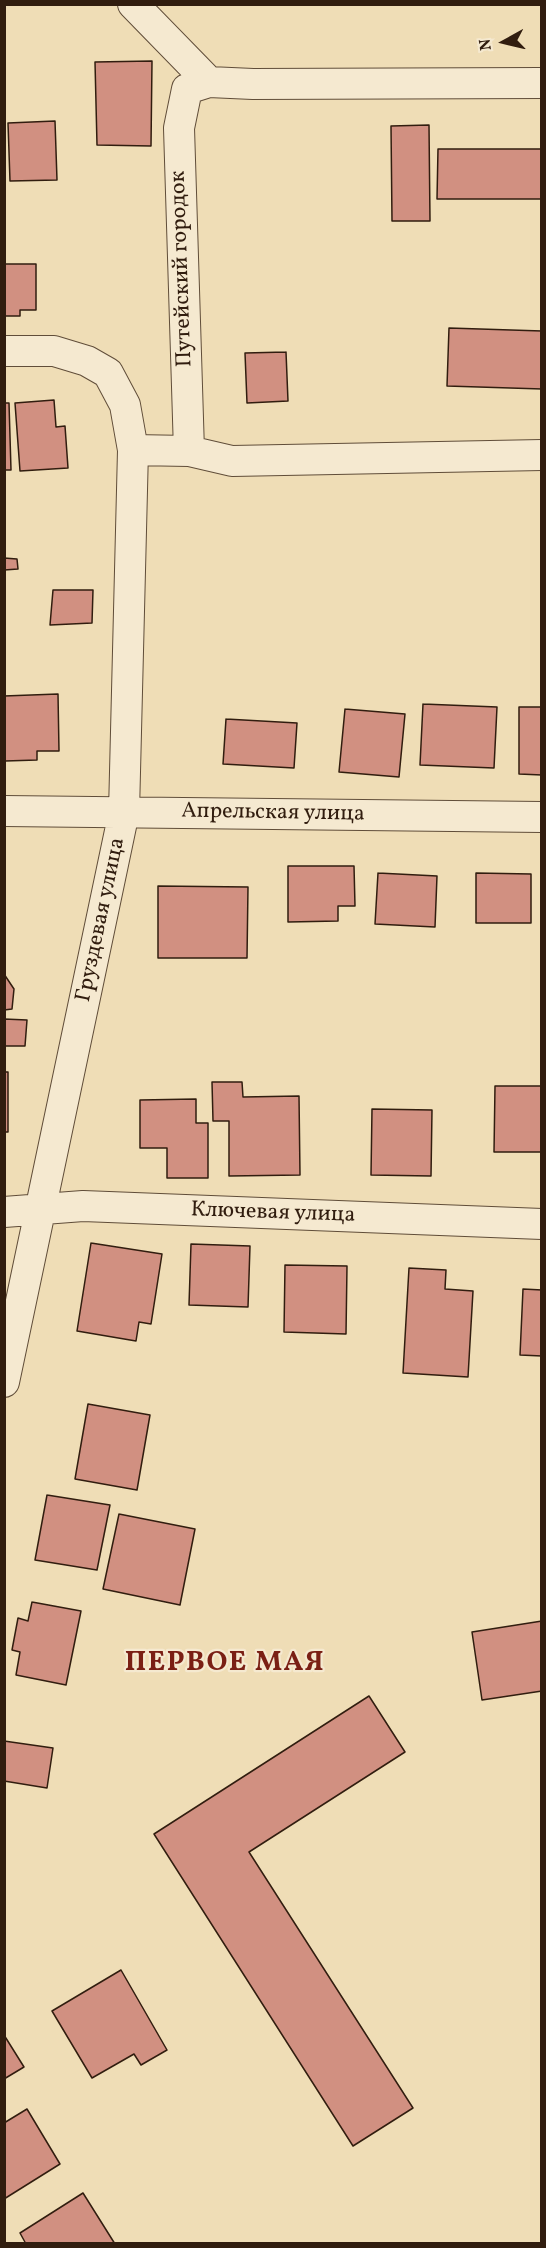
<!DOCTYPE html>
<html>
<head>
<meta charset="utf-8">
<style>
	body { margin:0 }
	#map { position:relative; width:546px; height:2248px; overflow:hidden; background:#efddb6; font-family:Vollkorn,serif }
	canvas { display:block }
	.frame { position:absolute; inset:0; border:6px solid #311d0f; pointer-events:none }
	.north { position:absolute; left:474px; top:12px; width:60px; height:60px; -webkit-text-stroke:4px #f5e9d0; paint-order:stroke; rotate:262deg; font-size:16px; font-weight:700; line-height:24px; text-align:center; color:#311d0f }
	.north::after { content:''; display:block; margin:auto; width:21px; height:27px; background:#311d0f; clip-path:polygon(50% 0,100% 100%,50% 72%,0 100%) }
</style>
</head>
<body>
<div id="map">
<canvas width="546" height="2248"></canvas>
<div class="frame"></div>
<div class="north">N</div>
</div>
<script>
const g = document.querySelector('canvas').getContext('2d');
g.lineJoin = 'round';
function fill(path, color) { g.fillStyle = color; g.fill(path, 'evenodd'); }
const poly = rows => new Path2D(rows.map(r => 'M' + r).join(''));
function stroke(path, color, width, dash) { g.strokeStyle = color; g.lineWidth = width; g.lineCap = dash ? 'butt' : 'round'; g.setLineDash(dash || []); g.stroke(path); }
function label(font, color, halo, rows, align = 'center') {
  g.font = font + ' Vollkorn,serif'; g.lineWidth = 4.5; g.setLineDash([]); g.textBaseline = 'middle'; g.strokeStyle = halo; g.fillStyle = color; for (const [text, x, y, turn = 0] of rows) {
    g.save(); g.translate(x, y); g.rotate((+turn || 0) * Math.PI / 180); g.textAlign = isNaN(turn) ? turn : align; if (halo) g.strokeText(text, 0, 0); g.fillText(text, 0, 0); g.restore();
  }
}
const building = poly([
	[152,61,151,146,97,145,95,62,152,61],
	[55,121,57,180,10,181,8,123,55,121],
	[429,125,430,221,392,221,391,126,429,125],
	[438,149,542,149,542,199,437,199,438,149],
	[4,264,36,264,36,310,20,310,20,316,4,316,4,264],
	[449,328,542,331,542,389,447,386,449,328],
	[286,352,288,401,247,403,245,353,286,352],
	[54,400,56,427,65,426,68,468,20,471,15,403,54,400],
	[4,403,9,403,11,470,4,470,4,403],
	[4,558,17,559,18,569,4,570,4,558],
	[53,590,93,590,92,623,50,625,53,590],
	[58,694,59,751,37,751,37,760,5,761,4,696,58,694],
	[423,704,497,707,494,768,420,765,423,704],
	[519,707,542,707,542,775,519,774,519,707],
	[345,709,405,714,399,777,339,772,345,709],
	[226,719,297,723,294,768,223,764,226,719],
	[288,866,354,866,355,906,338,906,338,921,288,922,288,866],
	[378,873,437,876,435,927,375,924,378,873],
	[476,873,531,874,531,923,476,923,476,873],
	[158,886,248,887,247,958,158,958,158,886],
	[4,974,14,989,12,1009,4,1010,4,974],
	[4,1019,27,1020,25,1046,4,1046,4,1019],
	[4,1072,8,1072,8,1132,4,1132,4,1072],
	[212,1082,242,1082,243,1097,299,1096,300,1175,229,1176,229,1121,213,1121,212,1082],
	[495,1086,542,1086,542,1152,494,1152,495,1086],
	[196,1099,196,1123,208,1123,208,1178,167,1178,167,1148,140,1148,140,1100,196,1099],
	[372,1109,432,1110,431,1176,371,1175,372,1109],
	[91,1243,162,1254,151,1324,139,1322,136,1341,77,1331,91,1243],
	[191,1244,250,1246,248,1307,189,1305,191,1244],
	[285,1265,347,1266,346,1334,284,1332,285,1265],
	[409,1268,446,1270,445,1289,473,1291,468,1377,403,1373,409,1268],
	[523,1289,542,1290,542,1356,520,1355,523,1289],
	[88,1404,150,1415,137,1490,75,1479,88,1404],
	[47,1495,110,1505,97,1570,35,1560,47,1495],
	[119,1514,195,1529,180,1605,103,1589,119,1514],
	[32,1602,81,1611,66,1685,16,1675,20,1652,12,1650,18,1618,28,1621,32,1602],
	[542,1621,542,1691,482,1700,472,1632,542,1621],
	[369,1696,405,1752,249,1852,413,2108,353,2146,154,1834,369,1696],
	[4,1741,53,1748,47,1788,4,1781,4,1741],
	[121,1970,167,2050,141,2065,134,2054,92,2078,52,2011,121,1970],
	[4,2035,24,2067,4,2079,4,2035],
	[27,2109,60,2164,4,2199,4,2123,27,2109],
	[83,2193,115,2244,26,2244,20,2233,83,2193]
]);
fill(building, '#d19081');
stroke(building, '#311d0f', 1.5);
const minor = poly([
	[133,4,209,82],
	[4,351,54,351,87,361,108,373,125,405,133,450,124,812,4,1382],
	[133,450,189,451,232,461,542,455],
	[189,451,179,128,187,89,209,82,253,84,542,83],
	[4,811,542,817],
	[4,1212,83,1206,542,1224]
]);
stroke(minor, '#604d39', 32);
stroke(minor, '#f5e9d0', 30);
label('22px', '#311d0f', '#f5e9d0', [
	["Путейский городок",183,269,-92],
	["Апрельская улица",273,814,1],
	["Груздевая улица",102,920,-78],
	["Ключевая улица",273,1214,2]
]);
g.letterSpacing = '1.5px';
label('bold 28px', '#7a1f14', '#f5e9d0', [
	["ПЕРВОЕ МАЯ",225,1665]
]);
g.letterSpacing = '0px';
</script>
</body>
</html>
